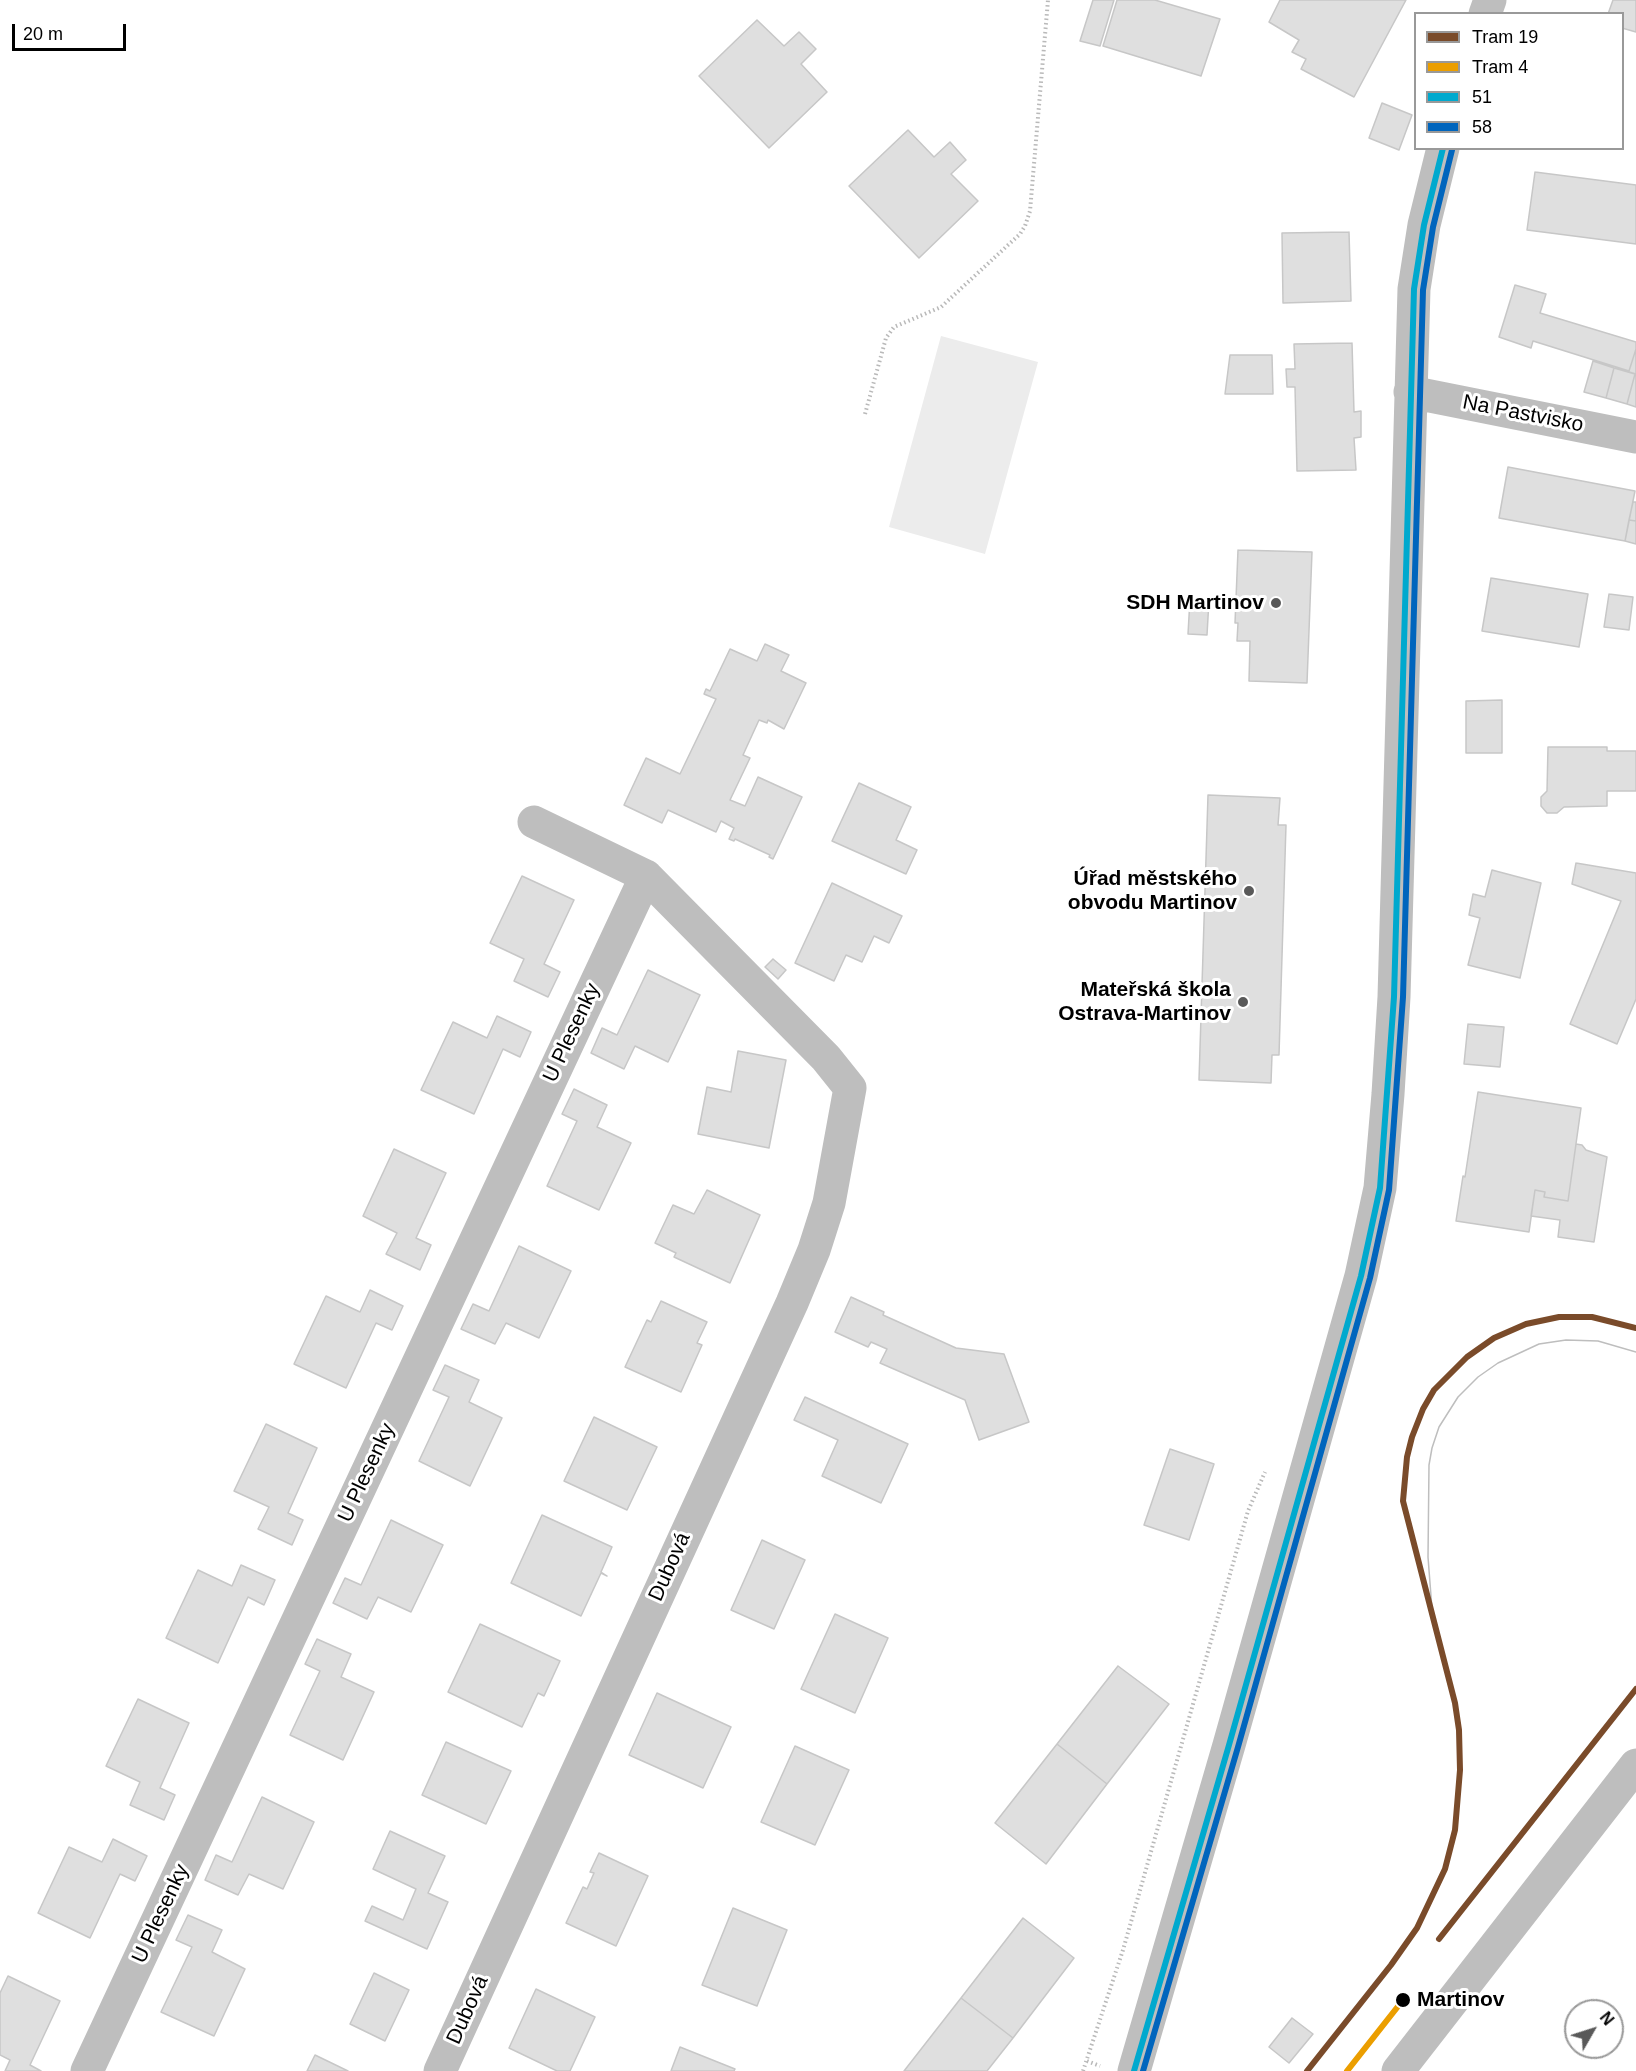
<!DOCTYPE html>
<html>
<head>
<meta charset="utf-8">
<style>
	body { margin:0 }
	#map { position:relative; width:1636px; height:2071px; overflow:hidden; background:#fff; font-family:Helvetica,sans-serif }
	canvas { display:block }
	.legend { position:absolute; left:1414px; top:12px; width:210px; height:138px; box-sizing:border-box; background:#fff; border:2px solid #999; margin:0; padding:8px 10px; list-style:none; font-size:18px; color:#000 }
	.legend li { display:flex; align-items:center; gap:12px; height:30px }
	.legend b { width:30px; border:2px solid #999 }
	.north { position:absolute; left:1564px; top:1999px; width:60px; height:60px; box-sizing:border-box; background:#fff; border:2px solid #999; border-radius:50%; rotate:51deg; font-size:16px; font-weight:700; line-height:24px; text-align:center; color:#000 }
	.north::after { content:''; display:block; margin:auto; width:21px; height:27px; background:#595959; clip-path:polygon(50% 0,100% 100%,50% 72%,0 100%) }
	.scale { position:absolute; left:12px; top:24px; width:114px; height:27px; box-sizing:border-box; border:3px solid #000; border-top:0; padding-left:8px; font-size:18px; line-height:21px; white-space:nowrap; color:#000; -webkit-text-stroke:4px #fff; paint-order:stroke }
</style>
</head>
<body>
<div id="map">
<canvas width="1636" height="2071"></canvas>
<ul class="legend">
<li><b style="height:8px;background:#7a4b2a"></b>Tram 19</li>
<li><b style="height:8px;background:#eb9e00"></b>Tram 4</li>
<li><b style="height:8px;background:#00a9ce"></b>51</li>
<li><b style="height:8px;background:#0065bd"></b>58</li>
</ul>
<div class="north">N</div>
<div class="scale">20 m</div>
</div>
<script>
const g = document.querySelector('canvas').getContext('2d');
g.lineJoin = 'round';
function fill(path, color) { g.fillStyle = color; g.fill(path, 'evenodd'); }
const poly = rows => new Path2D(rows.map(r => 'M' + r).join(''));
function stroke(path, color, width, dash) { g.strokeStyle = color; g.lineWidth = width; g.lineCap = dash ? 'butt' : 'round'; g.setLineDash(dash || []); g.stroke(path); }
function label(font, color, halo, rows, align = 'center') {
  g.font = font + ' Helvetica,sans-serif'; g.lineWidth = 6; g.setLineDash([]); g.textBaseline = 'middle'; g.strokeStyle = halo; g.fillStyle = color; for (const [text, x, y, turn = 0] of rows) {
    g.save(); g.translate(x, y); g.rotate((+turn || 0) * Math.PI / 180); g.textAlign = isNaN(turn) ? turn : align; if (halo) g.strokeText(text, 0, 0); g.fillText(text, 0, 0); g.restore();
  }
}
fill(poly([
	[941,336,1038,362,985,554,889,527]
]), '#ececec');
const building = poly([
	[1093,0,1114,0,1100,46,1080,41,1093,0],
	[1117,0,1155,0,1220,19,1201,76,1103,46,1117,0],
	[1280,0,1406,0,1354,97,1301,69,1306,59,1292,52,1299,40,1269,22,1280,0],
	[1613,0,1636,0,1636,32,1622,28,1622,14,1608,14,1613,0],
	[757,20,784,46,799,32,816,49,801,64,827,92,769,148,699,76,757,20],
	[1382,103,1412,115,1399,150,1369,138,1382,103],
	[908,130,934,157,950,142,966,160,951,174,978,201,919,258,849,186,908,130],
	[1535,172,1636,185,1636,244,1527,230,1535,172],
	[1349,232,1351,301,1283,303,1282,233,1349,232],
	[1515,285,1546,294,1540,313,1636,342,1636,349,1629,371,1533,341,1531,348,1499,337,1515,285],
	[1352,343,1354,412,1361,411,1361,437,1354,438,1356,470,1297,471,1295,387,1287,387,1286,369,1295,369,1294,344,1352,343],
	[1636,349,1636,374,1626,371,1629,371,1636,349],
	[1230,355,1272,355,1273,394,1225,394,1230,355],
	[1593,361,1614,368,1606,398,1584,392,1593,361],
	[1614,368,1635,374,1627,404,1606,398,1614,368],
	[1635,374,1636,374,1636,407,1627,404,1635,374],
	[1508,467,1635,491,1625,541,1499,518,1508,467],
	[1633,502,1636,502,1636,521,1629,520,1633,502],
	[1629,520,1636,521,1636,544,1625,541,1629,520],
	[1238,550,1312,552,1307,683,1249,681,1250,641,1237,641,1238,623,1235,623,1238,550],
	[1491,578,1588,594,1579,647,1482,631,1491,578],
	[1609,594,1633,597,1629,630,1604,627,1609,594],
	[1190,599,1209,600,1207,635,1188,634,1190,599],
	[765,644,789,655,781,671,806,683,784,729,768,720,767,723,759,720,743,755,750,758,730,800,745,806,758,777,802,797,773,859,769,857,770,855,735,839,734,841,729,839,734,828,721,821,716,832,668,810,662,823,624,805,646,758,680,774,716,699,704,694,706,689,710,691,730,649,757,661,765,644],
	[1502,700,1502,753,1466,753,1466,701,1502,700],
	[1548,747,1607,747,1607,751,1636,751,1636,791,1607,791,1607,806,1564,807,1557,813,1547,813,1541,806,1541,797,1547,791,1548,747],
	[859,783,911,807,896,840,917,850,906,874,832,841,859,783],
	[1208,795,1280,798,1278,825,1286,825,1279,1055,1272,1055,1271,1083,1199,1080,1208,795],
	[1576,863,1636,873,1636,999,1617,1044,1570,1024,1621,901,1572,884,1576,863],
	[1492,870,1541,883,1520,978,1468,965,1480,918,1469,915,1473,894,1485,897,1492,870],
	[522,876,574,900,544,964,560,972,548,997,514,981,524,959,490,943,522,876],
	[832,883,902,916,889,943,874,936,862,962,846,955,834,981,795,963,832,883],
	[773,959,786,970,778,979,765,967,773,959],
	[648,970,700,995,668,1062,635,1046,624,1069,591,1053,602,1028,617,1035,648,970],
	[497,1016,531,1032,520,1057,503,1049,474,1114,421,1090,453,1022,487,1038,497,1016],
	[1468,1024,1504,1027,1500,1067,1464,1064,1468,1024],
	[738,1051,786,1060,769,1148,698,1134,707,1087,731,1092,738,1051],
	[574,1089,607,1105,597,1127,631,1143,599,1210,547,1186,577,1121,562,1114,574,1089],
	[1478,1092,1581,1108,1568,1201,1544,1197,1545,1192,1535,1190,1529,1232,1456,1221,1463,1176,1465,1177,1478,1092],
	[1576,1144,1582,1145,1586,1150,1607,1157,1594,1242,1558,1237,1560,1220,1531,1216,1535,1190,1545,1192,1544,1197,1568,1201,1576,1144],
	[394,1149,446,1173,416,1238,431,1245,420,1270,386,1254,397,1233,363,1216,394,1149],
	[707,1190,760,1215,730,1283,674,1257,676,1253,655,1243,673,1205,694,1214,707,1190],
	[519,1246,571,1271,539,1338,506,1323,495,1344,461,1329,473,1304,489,1311,519,1246],
	[370,1290,403,1306,392,1330,376,1323,346,1388,294,1364,326,1296,360,1312,370,1290],
	[851,1297,884,1312,883,1315,956,1348,1004,1354,1029,1422,979,1440,965,1400,880,1363,887,1349,871,1342,868,1347,835,1332,851,1297],
	[661,1301,707,1322,697,1343,702,1345,681,1392,625,1367,647,1320,651,1322,661,1301],
	[445,1365,479,1380,469,1402,502,1418,470,1486,419,1461,449,1397,433,1390,445,1365],
	[805,1397,908,1444,881,1503,822,1476,838,1440,794,1420,805,1397],
	[594,1417,657,1447,627,1510,564,1481,594,1417],
	[266,1424,317,1448,288,1513,303,1520,292,1545,258,1529,269,1507,234,1491,266,1424],
	[1170,1449,1214,1464,1189,1540,1144,1525,1170,1449],
	[542,1515,612,1547,601,1572,607,1576,601,1573,581,1616,511,1583,542,1515],
	[391,1520,443,1545,411,1612,378,1597,367,1619,333,1603,345,1578,361,1585,391,1520],
	[762,1540,805,1560,774,1629,731,1610,762,1540],
	[241,1565,275,1580,264,1605,248,1597,218,1663,166,1638,198,1570,232,1586,241,1565],
	[835,1614,888,1638,855,1713,801,1689,835,1614],
	[480,1624,560,1661,544,1696,538,1693,522,1727,448,1692,480,1624],
	[317,1639,351,1654,341,1677,374,1692,343,1760,290,1735,320,1671,305,1664,317,1639],
	[1118,1666,1169,1704,1107,1784,1057,1744,1118,1666],
	[657,1693,731,1727,703,1788,629,1755,657,1693],
	[138,1699,189,1723,160,1788,175,1795,164,1820,130,1805,140,1782,106,1766,138,1699],
	[446,1742,511,1771,486,1824,422,1795,446,1742],
	[1057,1744,1107,1784,1046,1864,995,1823,1057,1744],
	[795,1746,849,1770,815,1845,761,1822,795,1746],
	[262,1797,314,1822,283,1889,249,1874,238,1895,205,1880,216,1855,232,1862,262,1797],
	[390,1831,445,1856,428,1893,448,1902,427,1949,365,1921,372,1906,403,1920,416,1889,373,1869,390,1831],
	[113,1839,147,1856,135,1881,120,1874,90,1938,38,1913,69,1847,102,1862,113,1839],
	[599,1853,648,1876,616,1946,566,1923,583,1887,587,1889,594,1873,590,1872,599,1853],
	[733,1908,787,1930,757,2006,702,1985,733,1908],
	[188,1915,222,1930,212,1952,245,1969,214,2036,161,2012,192,1947,176,1940,188,1915],
	[1023,1918,1074,1958,1013,2038,961,1998,1023,1918],
	[374,1973,409,1990,385,2041,350,2024,374,1973],
	[8,1976,60,2001,30,2065,41,2071,5,2071,10,2060,0,2055,0,1993,8,1976],
	[536,1989,595,2017,570,2071,557,2071,509,2048,536,1989],
	[961,1998,1013,2038,987,2071,904,2071,961,1998],
	[1292,2018,1313,2034,1289,2063,1269,2047,1292,2018],
	[680,2047,735,2069,734,2071,671,2071,680,2047],
	[315,2055,348,2071,307,2071,315,2055]
]);
fill(building, '#dfdfdf');
stroke(building, '#c7c7c7', 1.5);
stroke(poly([
	[865,414,886,338,894,327,941,307,1020,234,1025,226,1030,211,1048,0],
	[1087,2061,1100,2066],
	[1083,2071,1123,1950,1248,1511,1265,1472]
]), '#b9b9b9', 4, [1.5, 3]);
stroke(poly([
	[1485,14,1490,0],
	[1410,392,1636,437],
	[87,2071,646,876],
	[440,2071,792,1303,814,1250,829,1203,850,1088,826,1058,646,876,534,822],
	[1134,2071,1229,1745,1361,1276,1380,1188,1388,1094,1394,997,1414,289,1424,225,1443,148],
	[1398,2071,1636,1765]
]), '#bebebe', 33);
stroke(poly([
	[1432,1609,1428,1557,1429,1465,1432,1448,1439,1427,1458,1397,1478,1377,1498,1363,1539,1344,1566,1340,1598,1341,1636,1352]
]), '#bebebe', 1.5);
stroke(poly([
	[1134,2071,1229,1745,1361,1276,1380,1188,1394,997,1414,289,1424,225,1443,148]
]), '#00a9ce', 6);
stroke(poly([
	[1143,2071,1238,1747,1370,1278,1389,1190,1403,997,1423,290,1433,227,1452,150]
]), '#0065bd', 6);
stroke(poly([
	[1439,1939,1636,1689],
	[1307,2071,1391,1965,1417,1928,1445,1869,1455,1830,1460,1770,1459,1730,1455,1703,1403,1501,1407,1457,1412,1437,1423,1409,1434,1390,1467,1357,1494,1338,1526,1324,1559,1317,1592,1317,1636,1328]
]), '#7a4b2a', 6);
stroke(poly([
	[1347,2071,1403,2000]
]), '#eb9e00', 6);
for (const [x, y, r, color] of [
	[1276,603,6,"#595959"],
	[1249,891,6,"#595959"],
	[1243,1002,6,"#595959"],
	[1403,2000,8,"#000"]
]) { const dot = new Path2D(); dot.arc(x, y, r, 0, 2 * Math.PI); g.fillStyle = color; g.fill(dot); stroke(dot, '#fff', 2); }
label('21px', '#000', '#fff', [
	["Na Pastvisko",1523,414,11],
	["U Plesenky",572,1033,-65],
	["U Plesenky",367,1473,-65],
	["Dubová",670,1567,-66],
	["U Plesenky",161,1914,-65],
	["Dubová",468,2010,-66]
]);
label('bold 21px', '#000', '#fff', [
	["SDH Martinov",1264,603],
	["Úřad městského",1237,879],
	["obvodu Martinov",1237,903],
	["Mateřská škola",1231,990],
	["Ostrava-Martinov",1231,1014]
], 'right');
label('bold 21px', '#000', '#fff', [
	["Martinov",1417,2000]
], 'left');
</script>
</body>
</html>
